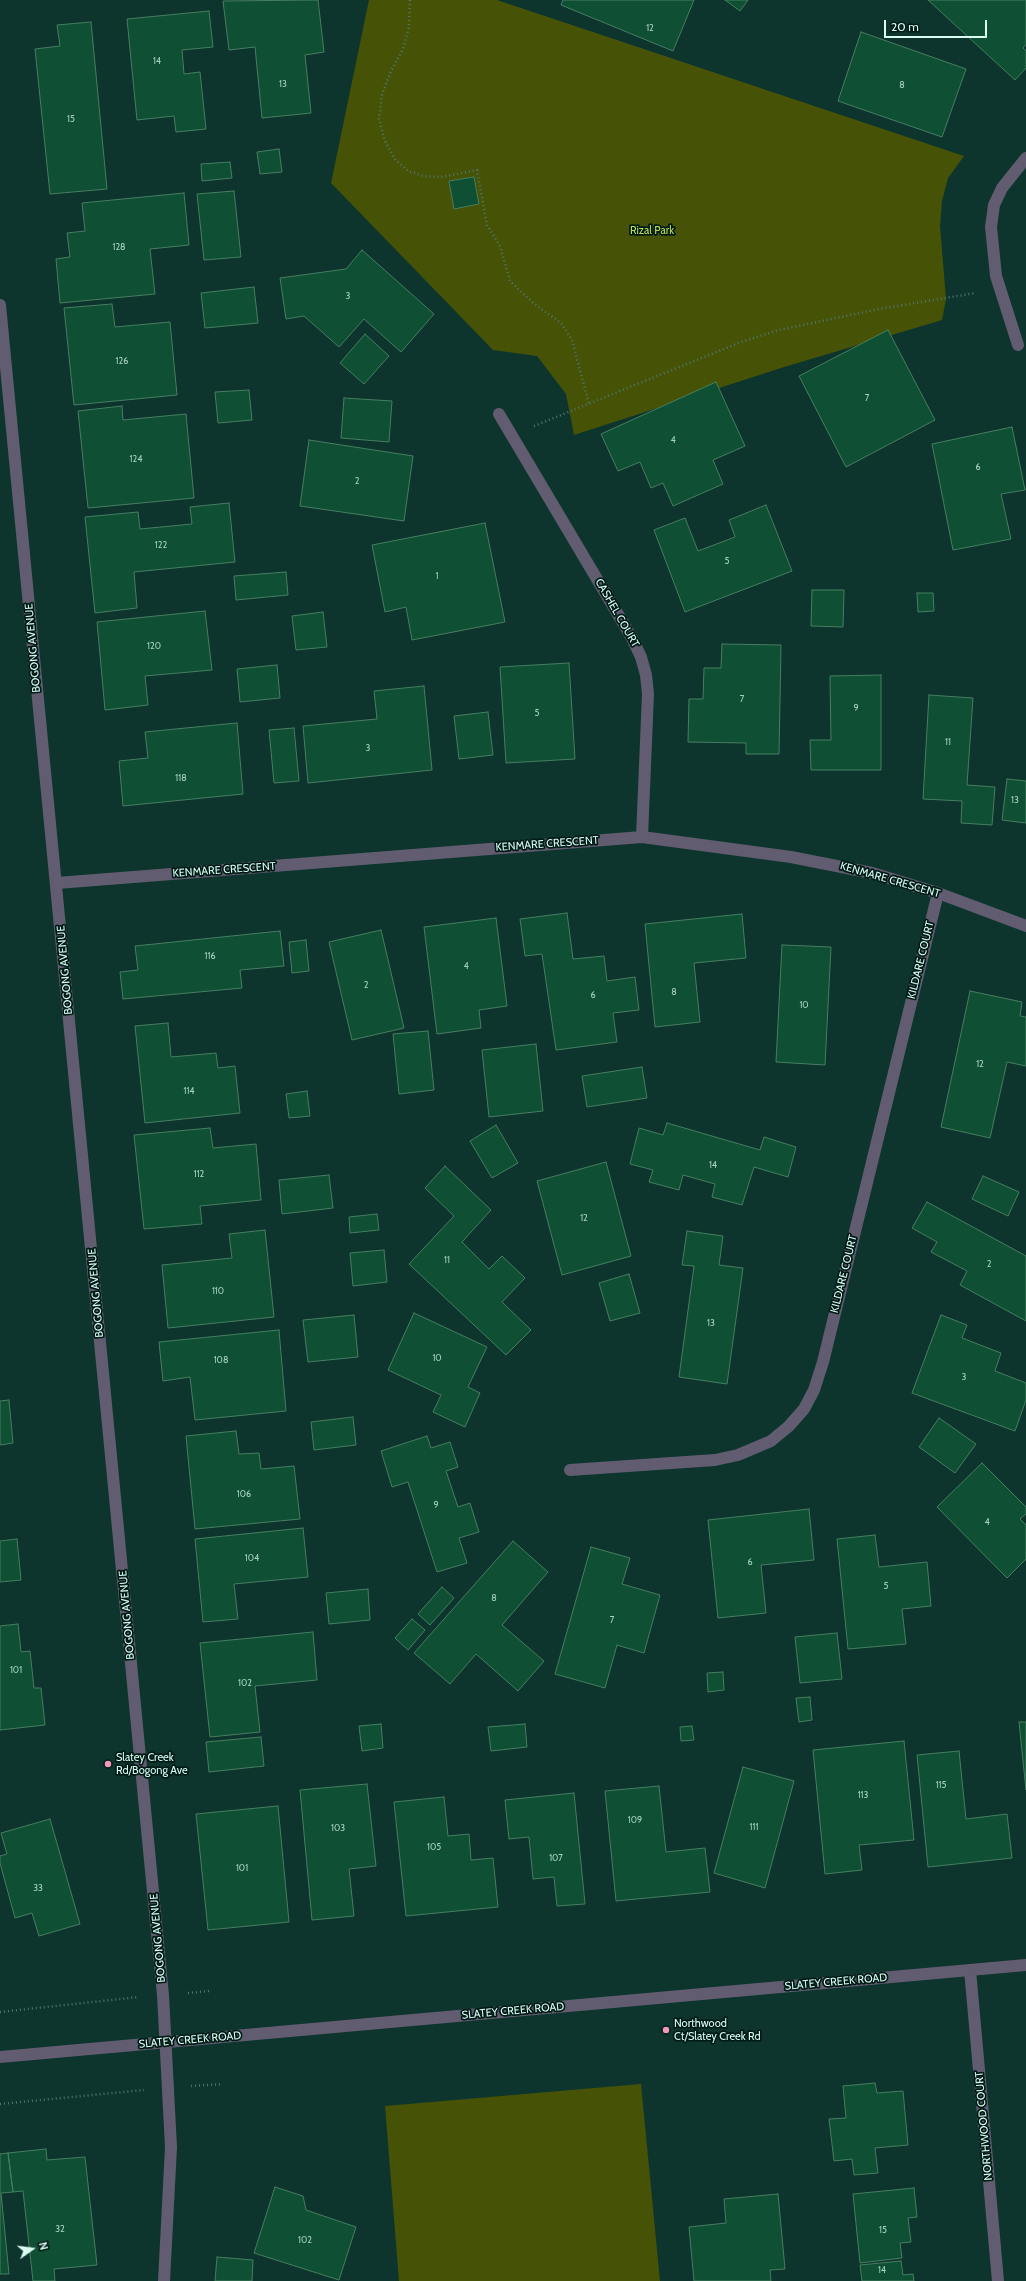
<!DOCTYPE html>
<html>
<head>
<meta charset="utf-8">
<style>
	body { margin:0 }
	#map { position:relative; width:1026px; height:2281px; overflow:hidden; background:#0d352e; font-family:Cabin,sans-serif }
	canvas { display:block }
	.north { position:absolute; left:12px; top:2229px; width:40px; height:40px; -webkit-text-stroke:3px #001b16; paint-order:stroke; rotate:76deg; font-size:11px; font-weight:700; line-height:16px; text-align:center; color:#d9fcf3 }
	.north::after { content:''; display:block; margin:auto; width:14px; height:18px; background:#d9fcf3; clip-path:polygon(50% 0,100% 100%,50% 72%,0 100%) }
	.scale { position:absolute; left:884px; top:20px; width:103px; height:18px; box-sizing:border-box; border:2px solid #d9fcf3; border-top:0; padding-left:5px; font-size:12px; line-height:14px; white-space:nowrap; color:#d9fcf3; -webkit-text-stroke:3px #001b16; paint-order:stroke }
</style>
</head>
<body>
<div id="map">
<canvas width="1026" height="2281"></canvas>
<div class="north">N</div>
<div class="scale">20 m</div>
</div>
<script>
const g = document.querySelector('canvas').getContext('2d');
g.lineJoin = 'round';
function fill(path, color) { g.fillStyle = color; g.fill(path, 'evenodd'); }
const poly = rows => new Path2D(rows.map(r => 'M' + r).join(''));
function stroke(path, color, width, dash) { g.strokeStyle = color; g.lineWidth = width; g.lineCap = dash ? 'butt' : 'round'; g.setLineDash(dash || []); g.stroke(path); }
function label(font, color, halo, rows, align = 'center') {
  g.font = font + ' Cabin,sans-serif'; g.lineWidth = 3.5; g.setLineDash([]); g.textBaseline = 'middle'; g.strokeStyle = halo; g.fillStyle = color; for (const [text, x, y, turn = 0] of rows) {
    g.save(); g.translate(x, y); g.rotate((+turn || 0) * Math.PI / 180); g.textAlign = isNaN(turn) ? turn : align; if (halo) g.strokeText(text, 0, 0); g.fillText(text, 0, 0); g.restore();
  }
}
fill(poly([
	[369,0,497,0,964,156,948,178,942,201,940,226,946,299,942,320,781,368,574,435,566,394,537,356,493,350,331,183],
	[641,2084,660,2281,399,2281,385,2106]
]), '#465306');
const building = poly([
	[318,0,324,52,305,55,311,113,262,118,255,47,229,50,223,1,318,0],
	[563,0,694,0,673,51,561,5,563,0],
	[725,0,748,0,740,11,725,0],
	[928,0,1026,0,1026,44,1023,48,1026,51,1026,68,1015,80,928,0],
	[209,11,213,47,182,50,184,74,200,72,206,129,176,132,174,116,137,120,127,19,209,11],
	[91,22,107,189,50,194,35,49,60,46,57,25,91,22],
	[861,32,966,69,942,137,838,101,861,32],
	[279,149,282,172,260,174,257,152,279,149],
	[230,162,232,178,202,181,201,164,230,162],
	[474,177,479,204,454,209,449,181,474,177],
	[234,191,241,257,204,260,197,194,234,191],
	[184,193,189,245,150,249,155,294,60,303,56,259,70,257,67,233,85,231,82,203,184,193],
	[362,250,434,314,401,352,364,319,339,347,304,316,286,319,280,278,346,269,362,250],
	[254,287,258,323,205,328,201,293,254,287],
	[112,304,115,327,170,322,177,395,74,405,64,308,112,304],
	[888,330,935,420,846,467,799,376,888,330],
	[365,334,389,356,364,384,340,363,365,334],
	[716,382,745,446,713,460,723,484,673,506,663,483,651,488,640,462,618,471,601,434,716,382],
	[249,390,252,420,218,423,215,392,249,390],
	[344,398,392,401,389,442,341,438,344,398],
	[122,406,123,420,186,414,194,498,88,508,78,411,122,406],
	[1012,427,1025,490,1001,494,1011,539,953,550,932,444,1012,427],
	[309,440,413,456,404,521,300,506,309,440],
	[229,503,235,562,134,572,137,608,95,613,85,517,138,512,140,529,192,524,190,507,229,503],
	[766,505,792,571,685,612,654,530,685,518,698,551,735,537,729,520,766,505],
	[485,523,505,622,412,640,406,607,385,612,372,545,485,523],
	[286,572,288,595,236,600,234,576,286,572],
	[812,590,844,590,843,627,811,626,812,590],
	[917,593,933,593,934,611,918,612,917,593],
	[205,611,212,670,145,676,148,705,105,710,97,622,205,611],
	[323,612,327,647,296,650,292,616,323,612],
	[722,644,781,645,779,754,746,754,746,743,688,742,689,699,703,699,704,668,721,668,722,644],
	[569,663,575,759,506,763,500,667,569,663],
	[277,665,280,698,240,702,237,669,277,665],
	[881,675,881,770,811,770,810,740,831,740,830,676,881,675],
	[424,686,432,770,308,783,303,726,377,719,374,691,424,686],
	[929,695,973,698,967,785,995,787,992,825,961,823,962,801,923,799,929,695],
	[488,712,493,755,459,759,454,716,488,712],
	[237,723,243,794,123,806,119,761,148,758,145,732,237,723],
	[294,728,299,781,274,783,269,730,294,728],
	[1007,779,1026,781,1026,823,1002,820,1007,779],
	[567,913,573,959,604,956,607,981,635,977,639,1010,613,1013,617,1042,556,1050,542,954,525,956,520,919,567,913],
	[742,914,746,958,694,963,700,1022,655,1027,645,924,742,914],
	[496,918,507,1006,479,1010,481,1028,437,1034,424,927,496,918],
	[381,930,404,1028,352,1040,329,942,381,930],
	[280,931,284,966,240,970,242,988,123,999,120,972,138,970,135,946,280,931],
	[306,940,309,971,292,973,289,942,306,940],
	[782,945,831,947,825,1065,776,1062,782,945],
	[970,991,1022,1002,1020,1016,1026,1017,1026,1066,1007,1062,990,1138,941,1127,970,991],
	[168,1023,171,1057,216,1053,218,1068,235,1066,240,1113,145,1123,135,1026,168,1023],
	[428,1031,434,1090,399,1094,393,1034,428,1031],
	[536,1044,543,1111,489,1117,482,1050,536,1044],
	[642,1067,647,1098,587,1107,582,1076,642,1067],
	[307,1091,310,1116,289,1118,286,1094,307,1091],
	[667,1123,760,1150,764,1137,796,1147,788,1177,754,1167,742,1205,712,1197,715,1184,683,1175,679,1190,649,1182,653,1170,630,1164,639,1128,663,1135,667,1123],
	[496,1125,518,1163,492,1178,470,1141,496,1125],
	[210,1128,213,1148,256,1144,261,1200,200,1206,202,1224,144,1229,134,1135,210,1128],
	[606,1162,631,1256,562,1275,537,1181,606,1162],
	[445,1166,491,1210,462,1242,489,1269,502,1256,525,1278,502,1302,531,1330,506,1355,409,1264,454,1216,425,1188,445,1166],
	[329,1175,333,1208,282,1214,279,1180,329,1175],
	[983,1176,1019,1192,1008,1216,972,1199,983,1176],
	[927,1202,1026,1256,1026,1321,960,1285,967,1271,931,1252,937,1242,912,1228,927,1202],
	[377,1214,379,1230,350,1233,349,1217,377,1214],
	[265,1230,274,1317,168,1328,162,1265,232,1258,229,1234,265,1230],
	[687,1231,723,1236,719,1265,743,1268,727,1384,679,1377,694,1266,682,1265,687,1231],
	[384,1250,387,1282,353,1286,350,1253,384,1250],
	[629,1274,640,1313,610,1321,599,1283,629,1274],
	[414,1313,487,1347,468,1387,480,1393,465,1427,433,1412,441,1395,388,1370,414,1313],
	[354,1315,358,1357,308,1362,303,1320,354,1315],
	[941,1315,967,1325,962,1338,1001,1353,995,1371,1026,1383,1026,1400,1015,1431,912,1393,941,1315],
	[279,1330,286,1411,195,1420,190,1377,163,1381,159,1342,279,1330],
	[9,1400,13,1443,0,1445,0,1401,9,1400],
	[353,1417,356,1445,314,1450,311,1422,353,1417],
	[939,1418,976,1444,955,1473,919,1447,939,1418],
	[236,1431,239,1454,259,1453,261,1469,294,1466,300,1519,195,1529,186,1436,236,1431],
	[427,1436,431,1448,450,1442,458,1467,446,1471,458,1507,470,1503,479,1532,459,1538,467,1563,437,1572,408,1482,392,1487,381,1451,427,1436],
	[982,1463,1026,1507,1026,1514,1020,1519,1026,1525,1026,1559,1007,1578,937,1507,982,1463],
	[809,1509,814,1560,761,1565,766,1613,718,1618,708,1520,809,1509],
	[303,1528,308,1577,234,1584,238,1619,203,1622,195,1539,303,1528],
	[875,1535,879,1567,927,1562,931,1606,902,1609,906,1644,848,1649,837,1539,875,1535],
	[17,1539,21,1580,0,1582,0,1541,17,1539],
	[513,1541,548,1572,502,1625,544,1661,518,1691,476,1654,450,1684,414,1653,513,1541],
	[591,1547,630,1558,622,1584,660,1595,644,1653,617,1645,605,1688,555,1674,591,1547],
	[442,1587,454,1598,430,1625,418,1614,442,1587],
	[368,1589,370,1620,329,1624,326,1593,368,1589],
	[412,1619,425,1630,408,1650,395,1638,412,1619],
	[18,1624,21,1652,30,1651,34,1688,41,1688,45,1725,0,1730,0,1626,18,1624],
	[313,1632,317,1680,255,1686,260,1732,210,1737,200,1643,313,1632],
	[837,1633,842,1679,800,1683,795,1637,837,1633],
	[723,1672,724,1690,708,1692,707,1673,723,1672],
	[810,1697,812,1720,799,1722,796,1698,810,1697],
	[1019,1722,1026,1722,1026,1790,1019,1722],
	[381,1724,383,1748,362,1751,359,1726,381,1724],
	[525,1724,527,1747,491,1751,488,1727,525,1724],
	[692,1726,694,1740,681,1741,680,1727,692,1726],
	[261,1737,264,1766,209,1772,206,1742,261,1737],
	[904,1741,914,1840,859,1845,862,1870,825,1874,813,1750,904,1741],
	[959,1751,966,1819,1007,1814,1012,1858,928,1867,917,1755,959,1751],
	[743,1767,794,1781,765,1888,714,1873,743,1767],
	[367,1784,376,1866,349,1869,354,1916,312,1920,300,1790,367,1784],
	[659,1786,666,1852,705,1848,710,1892,616,1901,605,1791,659,1786],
	[574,1793,585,1904,557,1906,554,1877,533,1879,529,1837,509,1839,505,1800,574,1793],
	[444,1797,448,1836,469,1834,471,1860,493,1858,498,1907,406,1916,394,1802,444,1797],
	[278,1806,289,1922,208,1930,196,1814,278,1806],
	[50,1819,80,1924,39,1936,32,1913,15,1918,0,1863,0,1856,7,1854,1,1833,50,1819],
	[875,2083,877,2093,903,2091,908,2145,875,2148,878,2173,854,2175,852,2159,834,2161,829,2119,846,2118,843,2086,875,2083],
	[46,2149,47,2160,85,2157,97,2265,54,2269,55,2281,33,2281,23,2191,13,2192,8,2153,46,2149],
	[8,2153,13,2192,1,2193,9,2274,0,2274,0,2154,8,2153],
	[275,2187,303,2196,306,2210,356,2227,339,2280,254,2253,275,2187],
	[914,2188,917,2217,908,2218,911,2242,900,2243,902,2258,860,2263,853,2194,914,2188],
	[778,2194,785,2269,770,2270,771,2281,694,2281,689,2227,726,2223,724,2199,778,2194],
	[217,2257,253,2260,252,2281,215,2281,217,2257],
	[901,2261,903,2275,913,2274,914,2281,862,2281,860,2265,901,2261]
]);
fill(building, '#0f4f33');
stroke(building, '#477e61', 1);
stroke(poly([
	[410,0,409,27,403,49,391,71,382,95,379,119,385,141,395,159,408,171,423,176,441,177,477,170,487,225,500,246,510,281,533,303,561,323,572,340,589,404],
	[534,426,741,342,779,330,879,309,976,293],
	[188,1993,209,1991],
	[0,2012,139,1997],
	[191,2086,222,2084],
	[0,2104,144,2090]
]), '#50766f', 2.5, [1, 3]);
stroke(poly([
	[0,305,163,1995,171,2147,164,2281],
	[1018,345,996,276,991,227,994,205,1002,188,1026,158],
	[499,414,632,638,641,657,646,675,648,694,642,837],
	[57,883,642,837,791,857,872,873,938,893,1026,926],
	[570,1470,715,1460,738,1455,771,1441,789,1426,804,1409,814,1390,823,1362,938,893],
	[970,1970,998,2281]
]), '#625c71', 12);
stroke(poly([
	[0,2057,1026,1965]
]), '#625c71', 12);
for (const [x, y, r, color] of [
	[108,1764,4,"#f09ab5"],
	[666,2030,4,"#f09ab5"]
]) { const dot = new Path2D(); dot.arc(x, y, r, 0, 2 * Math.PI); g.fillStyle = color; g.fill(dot); stroke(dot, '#001b16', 1.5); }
label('9px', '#a6d1c3', null, [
	["12",650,28],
	["14",157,61],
	["13",283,84],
	["8",902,85],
	["15",71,119],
	["128",119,247],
	["3",348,296],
	["126",122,361],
	["7",867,398],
	["4",673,440],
	["124",136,459],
	["6",978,467],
	["2",357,481],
	["122",161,545],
	["5",727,561],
	["1",437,576],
	["120",154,646],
	["7",742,699],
	["9",856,708],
	["5",537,713],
	["11",948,742],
	["3",368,748],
	["118",181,778],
	["13",1015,800],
	["116",210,956],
	["4",466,966],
	["2",366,985],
	["8",674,992],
	["6",593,995],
	["10",804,1005],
	["12",980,1064],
	["114",189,1091],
	["14",713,1165],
	["112",199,1174],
	["12",584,1218],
	["11",447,1260],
	["2",989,1264],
	["110",218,1291],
	["13",711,1323],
	["10",437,1358],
	["108",221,1360],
	["3",964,1377],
	["106",244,1494],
	["9",436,1505],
	["4",987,1522],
	["104",252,1558],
	["6",750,1562],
	["5",886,1586],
	["8",494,1598],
	["7",612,1620],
	["101",16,1670],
	["102",245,1683],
	["115",941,1785],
	["113",863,1795],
	["109",635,1820],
	["111",754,1827],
	["103",338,1828],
	["105",434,1847],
	["107",556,1858],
	["101",242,1868],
	["33",38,1888],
	["32",60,2229],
	["15",883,2230],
	["102",305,2240],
	["14",882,2270]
]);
label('11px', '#c1dc55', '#001b16', [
	["Rizal Park",652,231]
]);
label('11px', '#d9fcf3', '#001b16', [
	["CASHEL COURT",617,613,60],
	["BOGONG AVENUE",33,648,-95],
	["KENMARE CRESCENT",547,844,-4],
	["KENMARE CRESCENT",224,870,-4],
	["KENMARE CRESCENT",890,880,16],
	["KILDARE COURT",921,960,-76],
	["BOGONG AVENUE",65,970,-95],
	["KILDARE COURT",844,1274,-76],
	["BOGONG AVENUE",96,1293,-95],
	["BOGONG AVENUE",127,1615,-95],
	["BOGONG AVENUE",158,1938,-95],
	["SLATEY CREEK ROAD",836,1982,-5],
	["SLATEY CREEK ROAD",513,2011,-5],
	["SLATEY CREEK ROAD",190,2040,-5],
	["NORTHWOOD COURT",984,2126,-95]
]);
label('11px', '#d9fcf3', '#001b16', [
	["Slatey Creek",116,1758],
	["Rd/Bogong Ave",116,1771],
	["Northwood",674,2024],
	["Ct/Slatey Creek Rd",674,2037]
], 'left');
</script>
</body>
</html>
